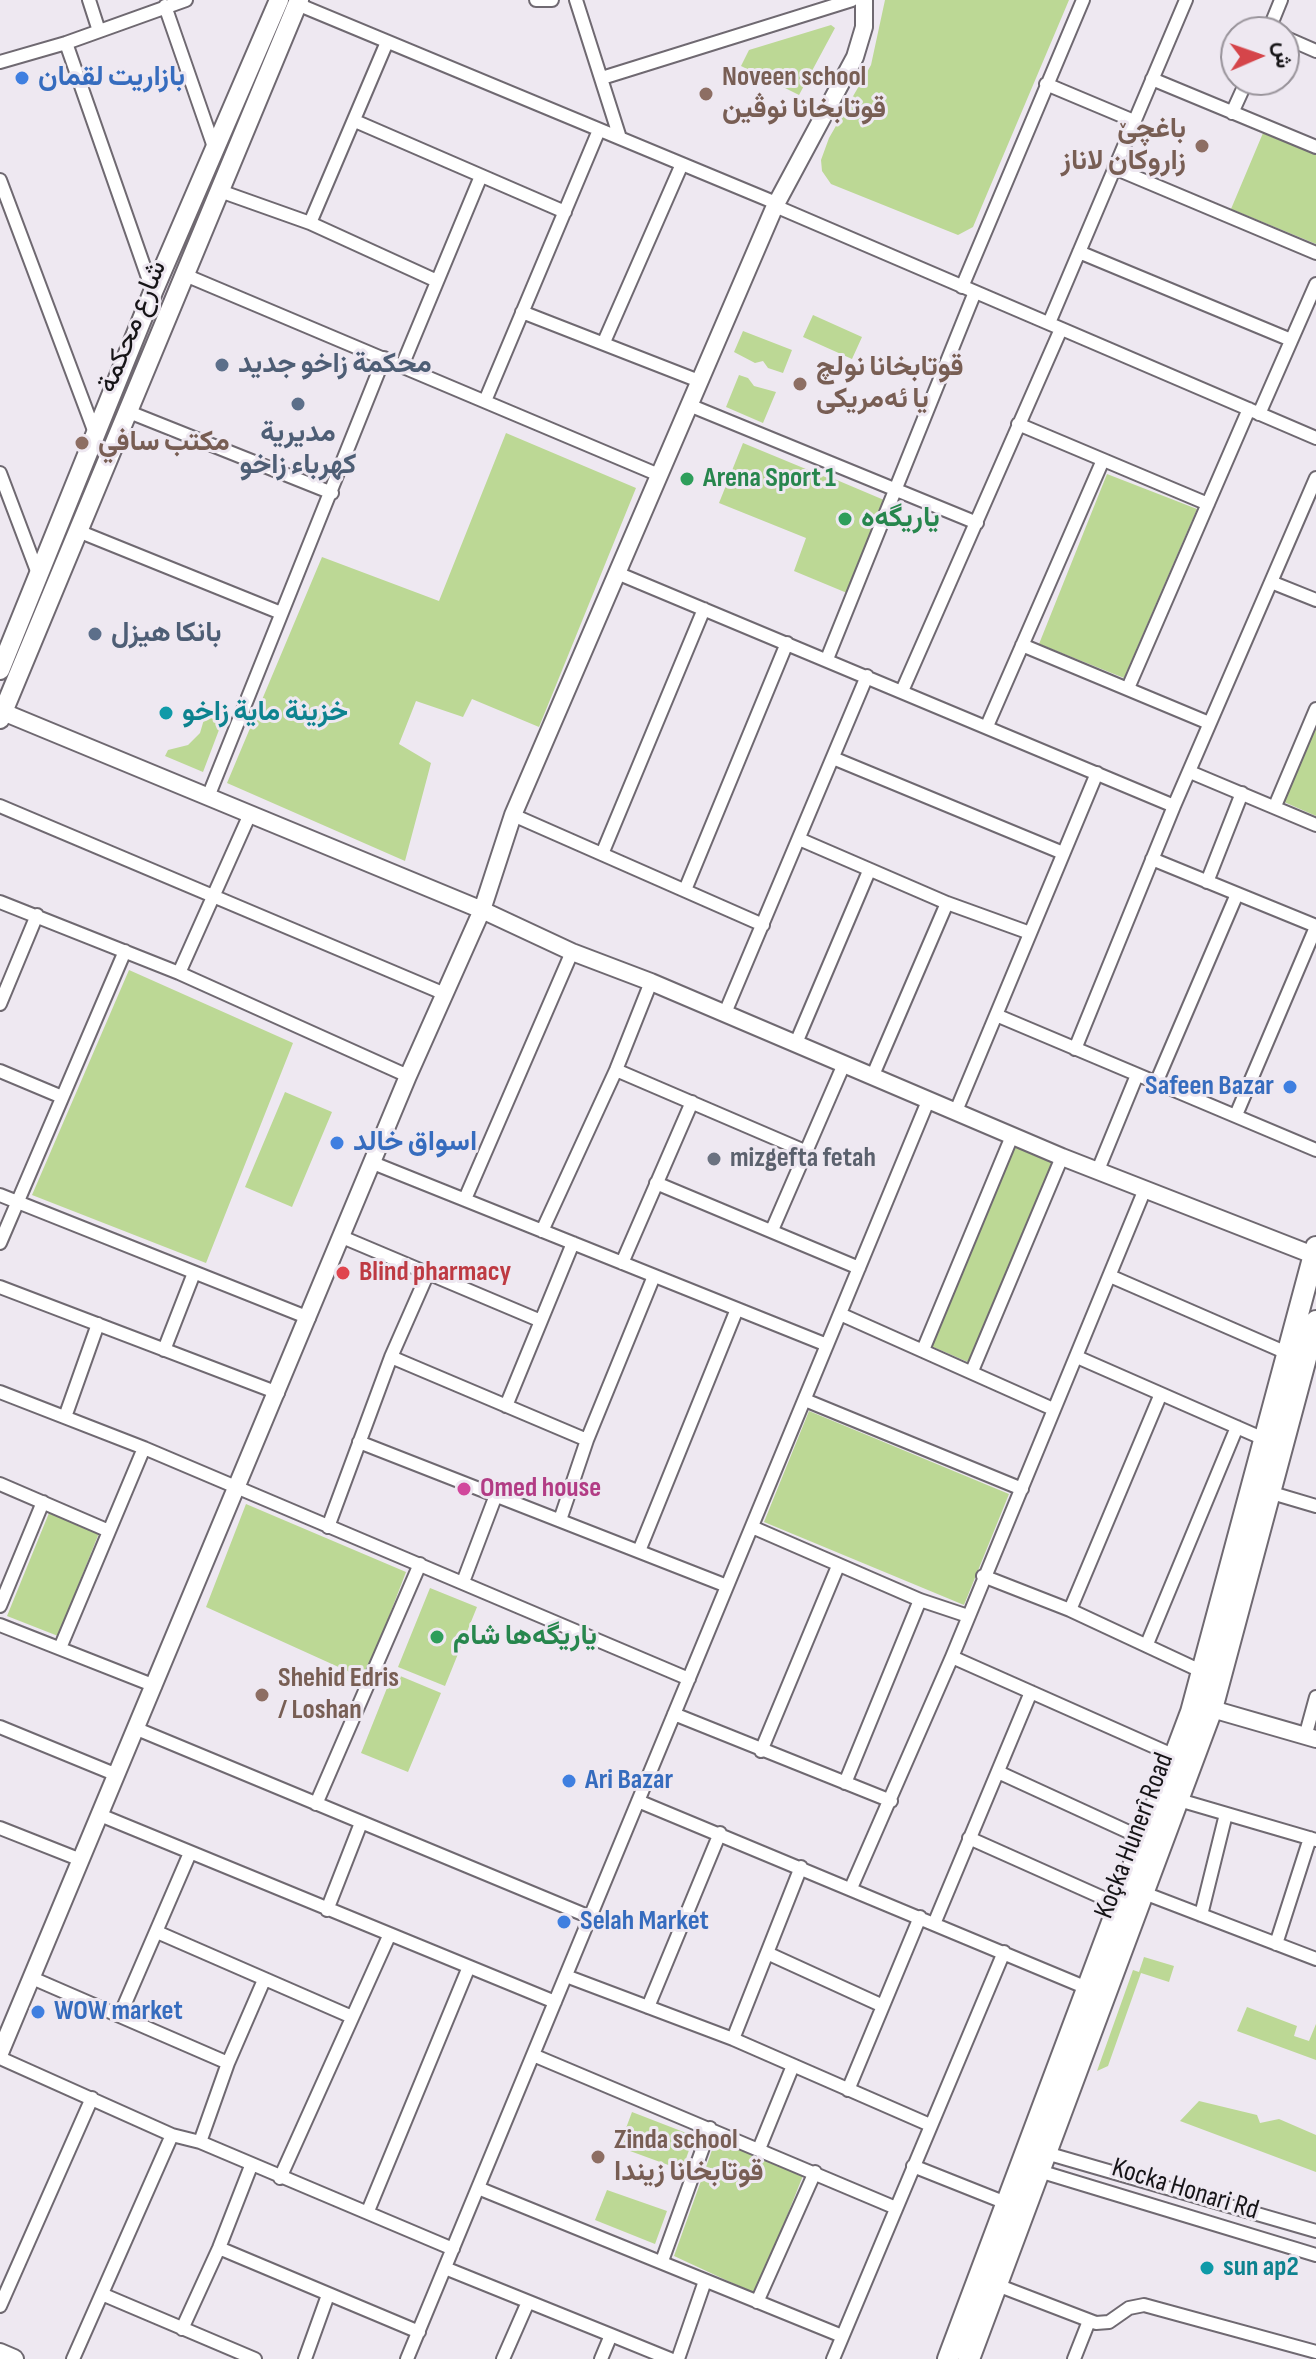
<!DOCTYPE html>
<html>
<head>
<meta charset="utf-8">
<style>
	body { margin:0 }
	#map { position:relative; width:1316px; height:2359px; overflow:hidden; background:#eee8f1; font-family:"Sofia Sans Condensed",Vazirmatn,sans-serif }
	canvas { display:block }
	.north { position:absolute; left:1220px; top:16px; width:80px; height:80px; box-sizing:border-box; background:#eee8f1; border:2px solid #98939a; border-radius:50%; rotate:88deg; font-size:22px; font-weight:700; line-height:32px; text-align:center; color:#161417 }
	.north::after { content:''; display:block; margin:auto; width:28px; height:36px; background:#d5454a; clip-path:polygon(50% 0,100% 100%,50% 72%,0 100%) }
</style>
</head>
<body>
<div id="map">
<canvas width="1316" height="2359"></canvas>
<div class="north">ش</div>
</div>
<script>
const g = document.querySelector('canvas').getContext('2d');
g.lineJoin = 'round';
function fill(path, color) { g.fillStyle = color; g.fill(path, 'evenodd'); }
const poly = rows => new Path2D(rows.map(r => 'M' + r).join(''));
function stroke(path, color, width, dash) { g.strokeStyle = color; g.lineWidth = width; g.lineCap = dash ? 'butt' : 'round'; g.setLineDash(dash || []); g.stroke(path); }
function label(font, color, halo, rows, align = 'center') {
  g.font = font + ' "Sofia Sans Condensed",Vazirmatn,sans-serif'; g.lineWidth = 6; g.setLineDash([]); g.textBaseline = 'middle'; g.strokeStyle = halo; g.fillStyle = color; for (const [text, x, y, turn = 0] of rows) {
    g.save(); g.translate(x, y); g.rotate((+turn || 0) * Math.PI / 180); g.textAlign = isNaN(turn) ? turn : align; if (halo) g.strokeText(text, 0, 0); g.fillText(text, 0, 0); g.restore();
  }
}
fill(poly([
	[885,0,1069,0,973,227,958,235,831,184,822,171,821,160,829,138,871,65],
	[831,25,835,28,799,95,741,66,749,50],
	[1263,133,1316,155,1316,244,1231,209],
	[813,315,862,337,852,359,803,337],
	[743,331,792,350,783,373,768,368,763,361,755,363,734,352],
	[739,375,748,378,754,386,776,392,763,423,726,407],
	[506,433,636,488,539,727,472,699,463,717,416,701,399,744,431,763,405,861,227,783,322,557,439,601],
	[743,443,830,479,826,490,832,478,884,500,847,593,794,571,806,538,719,503],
	[1107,474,1197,509,1124,678,1039,644],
	[205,716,222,722,203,772,165,756,168,750,188,745,200,733],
	[1316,724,1316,816,1284,802],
	[129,970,293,1043,206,1263,32,1195],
	[285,1092,332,1112,292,1207,245,1187],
	[1016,1145,1055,1161,970,1363,931,1346],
	[809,1411,1009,1494,964,1605,764,1522],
	[246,1504,406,1572,365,1679,206,1607],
	[49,1513,99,1533,58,1636,7,1616],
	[430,1588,477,1607,445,1686,398,1667],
	[393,1673,441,1693,408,1772,361,1753],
	[1144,1957,1174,1966,1169,1982,1141,1973,1108,2066,1097,2071,1133,1970,1139,1972],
	[1247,2007,1297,2026,1294,2036,1309,2041,1316,2024,1316,2060,1237,2031],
	[1199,2101,1257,2115,1260,2123,1279,2119,1316,2135,1316,2172,1180,2121],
	[632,2112,694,2136,682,2170,619,2147],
	[716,2139,804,2173,756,2294,674,2256],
	[607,2190,667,2211,655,2244,595,2220]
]), '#bcd895');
const minor = poly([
	[89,0,99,31],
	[536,0,552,0],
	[576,0,620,138],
	[297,4,776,203],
	[165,6,215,150],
	[1268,32,1281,0],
	[1284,37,1316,51],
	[66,43,153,292],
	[0,62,66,43,186,0],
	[602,78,852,0],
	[1152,79,1316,147],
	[1046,84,1134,121],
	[1232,113,1247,80],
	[355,121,565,212],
	[1114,168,1316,253],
	[0,180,95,433],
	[220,191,310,223,437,281],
	[775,206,1316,438],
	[310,223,387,42],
	[1079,252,1291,340],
	[185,275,659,475],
	[962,287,1083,0],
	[522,312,699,381],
	[1049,323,1186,0],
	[604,342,682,164],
	[402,366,481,176],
	[485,401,599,130],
	[689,405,977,523],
	[129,412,332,493],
	[1259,414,1316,284],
	[1018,424,1208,504],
	[0,473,37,571],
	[78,531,281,613],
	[617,573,1174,806],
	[1271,582,1316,600],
	[1022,645,1209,723],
	[827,659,975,292],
	[1128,688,1249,409],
	[902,691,1061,329],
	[987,726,1103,460],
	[833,758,1063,853],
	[1190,772,1316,825],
	[208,797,384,358],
	[0,806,445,994],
	[1275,806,1316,709],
	[513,815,763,925],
	[799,839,947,903,1030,933],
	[602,854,704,609],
	[1152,859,1316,926],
	[1207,882,1242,793],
	[685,890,787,643],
	[0,902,179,973,408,1076],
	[179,973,250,814],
	[0,1004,37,915],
	[725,1013,867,676],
	[996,1015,1316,1150],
	[796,1043,869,871],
	[1075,1049,1174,806,1316,478],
	[616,1070,807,1152],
	[0,1071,62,1097],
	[873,1075,947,903],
	[1156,1083,1237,894],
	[956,1111,1097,773],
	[1236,1115,1316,927],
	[373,1163,827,1345],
	[1098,1170,1137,1075],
	[656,1183,859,1268],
	[0,1195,309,1318],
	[465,1199,572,952],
	[772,1230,844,1064],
	[542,1231,616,1070,651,982],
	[342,1237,541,1321],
	[0,1243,125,951],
	[622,1263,692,1102],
	[1110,1276,1287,1353],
	[0,1287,278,1393],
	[840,1314,1053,1409],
	[164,1350,194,1273],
	[923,1350,1012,1136],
	[391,1357,587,1440],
	[1077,1357,1264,1439],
	[972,1371,1062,1157],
	[0,1392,144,1448,689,1679],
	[805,1400,1022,1489],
	[506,1406,573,1243],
	[65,1417,98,1324],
	[359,1442,727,1586],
	[0,1484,109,1531],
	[1272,1493,1316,1506],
	[560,1520,587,1440,654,1276],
	[328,1527,391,1357,428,1273],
	[752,1527,920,1600,968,1616],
	[639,1551,737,1309],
	[983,1576,1070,1610,1203,1672],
	[463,1582,496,1495],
	[0,1606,43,1502],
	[1070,1610,1160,1396],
	[0,1625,155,1686],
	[1147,1644,1237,1427],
	[60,1648,144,1448],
	[952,1657,1175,1756],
	[674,1714,891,1801],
	[0,1727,117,1775],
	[137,1729,590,1917],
	[1305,1737,1316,1697],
	[761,1751,838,1566],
	[998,1772,1144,1839],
	[845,1783,920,1600],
	[1179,1800,1316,1840],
	[638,1801,1087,1988],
	[316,1804,420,1564],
	[100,1815,555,2002],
	[0,1828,81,1860],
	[969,1838,1119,1905],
	[851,1888,952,1657,1145,1189],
	[1144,1893,1316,1959],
	[327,1910,361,1823],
	[1201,1915,1226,1814],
	[934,1924,1031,1692],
	[157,1932,352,2017],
	[1276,1944,1310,1838],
	[767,1953,883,2006],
	[566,1976,733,2039,930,2125],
	[32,1978,228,2063],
	[648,2007,720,1833],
	[120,2015,190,1853],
	[733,2039,801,1867],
	[533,2055,896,2208],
	[0,2058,172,2135,200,2142,453,2249],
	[848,2090,920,1917],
	[200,2142,228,2063,264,1980],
	[759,2149,792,2068],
	[1046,2153,1316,2231],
	[913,2166,1006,2203],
	[1039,2171,1316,2255],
	[280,2178,389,1936],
	[478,2188,842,2336],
	[368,2211,468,1969],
	[219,2248,419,2332],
	[662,2261,710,2128],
	[445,2268,611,2335,601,2359],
	[997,2285,1096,2323,1109,2322,1129,2308,1144,2305,1316,2352],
	[104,2295,255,2359],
	[757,2302,815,2172],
	[0,2306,92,2098],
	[182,2329,219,2248,251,2166],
	[611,2335,670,2359],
	[73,2359,172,2135],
	[305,2359,328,2295],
	[407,2359,928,1101],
	[503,2359,528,2302],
	[678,2359,705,2281],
	[833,2359,1004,1952],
	[1074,2359,1089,2321]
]);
const tertiary = poly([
	[3,712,482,910,572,952,651,982,1062,1157,1313,1255],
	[1212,1709,1316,1739],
	[0,2053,408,1076,482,910,513,815,775,206,855,57,864,27,864,0]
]);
const secondary = poly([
	[0,670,153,292,279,0],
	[0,719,299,0],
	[0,2353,14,2359]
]);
const primary = poly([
	[948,2359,1191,1712,1316,1247],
	[969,2359,1212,1709,1316,1321]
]);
stroke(minor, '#6f6971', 16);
stroke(tertiary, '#6f6971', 20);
stroke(secondary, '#6f6971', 22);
stroke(primary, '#6f6971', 24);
stroke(minor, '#fff', 12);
stroke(tertiary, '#fff', 16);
stroke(secondary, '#fff', 18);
stroke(primary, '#fff', 20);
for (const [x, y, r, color] of [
	[22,78,8,"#3f7fe0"],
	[706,94,8,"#8d6e63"],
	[1202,146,8,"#8d6e63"],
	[222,365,8,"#5c6f8a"],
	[800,384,8,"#8d6e63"],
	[298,404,8,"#5c6f8a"],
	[82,443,8,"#8d6e63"],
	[687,479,8,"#2e9e5b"],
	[845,519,8,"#2e9e5b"],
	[95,634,8,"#5c6f8a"],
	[166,713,8,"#0f9aa8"],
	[1290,1087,8,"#3f7fe0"],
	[337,1143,8,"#3f7fe0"],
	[714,1159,8,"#6b7280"],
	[343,1273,8,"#e0444e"],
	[464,1489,8,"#d1479c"],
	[437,1637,8,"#2e9e5b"],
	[262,1695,8,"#8d6e63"],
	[569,1781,8,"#3f7fe0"],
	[564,1922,8,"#3f7fe0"],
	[38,2012,8,"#3f7fe0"],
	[598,2157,8,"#8d6e63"],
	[1207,2268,8,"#0f9aa8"]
]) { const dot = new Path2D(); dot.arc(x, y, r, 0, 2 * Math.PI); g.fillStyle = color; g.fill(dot); stroke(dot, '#eee8f1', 3); }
label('bold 28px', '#366cbe', '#eee8f1', [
	["بازاريت لقمان",38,78],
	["Safeen Bazar",1274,1087,"right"],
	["اسواق خالد",353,1143],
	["Ari Bazar",585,1781],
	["Selah Market",580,1922],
	["WOW market",54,2012]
], 'left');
label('bold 28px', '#785e54', '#eee8f1', [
	["Noveen school",722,78],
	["قوتابخانا نوڤين",722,110],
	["باغچێ",1186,130,"right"],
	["زاروكان لاناز",1186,162,"right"],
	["قوتابخانا نولچ",816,368],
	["يا ئەمريكى",816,400],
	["مكتب سافي",98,443],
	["Shehid Edris",278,1679],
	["/ Loshan",278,1711],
	["Zinda school",614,2141],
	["قوتابخانا زیندا",614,2173]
], 'left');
label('28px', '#161417', '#eee8f1', [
	["شارع محكمة",133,327,-68],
	["Koçka Hunerî Road",1135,1836,-69],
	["Kocka Honari Rd",1185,2190,17]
]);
label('bold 28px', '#4e5e75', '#eee8f1', [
	["محكمة زاخو جديد",238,365],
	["مديرية",298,434,"center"],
	["كهرباء زاخو",298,466,"center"],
	["بانکا هیزل",111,634]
], 'left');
label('bold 28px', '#27864d', '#eee8f1', [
	["Arena Sport 1",703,479],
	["یاریگه‌ه",861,519],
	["ياريگه‌ها شام",453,1637]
], 'left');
label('bold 28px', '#0d838f', '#eee8f1', [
	["خزينة ماية زاخو",182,713],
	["sun ap2",1223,2268]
], 'left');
label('bold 28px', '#5b616d', '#eee8f1', [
	["mizgefta fetah",730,1159]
], 'left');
label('bold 28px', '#be3a42', '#eee8f1', [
	["Blind pharmacy",359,1273]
], 'left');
label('bold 28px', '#b23c85', '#eee8f1', [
	["Omed house",480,1489]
], 'left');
</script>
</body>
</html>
